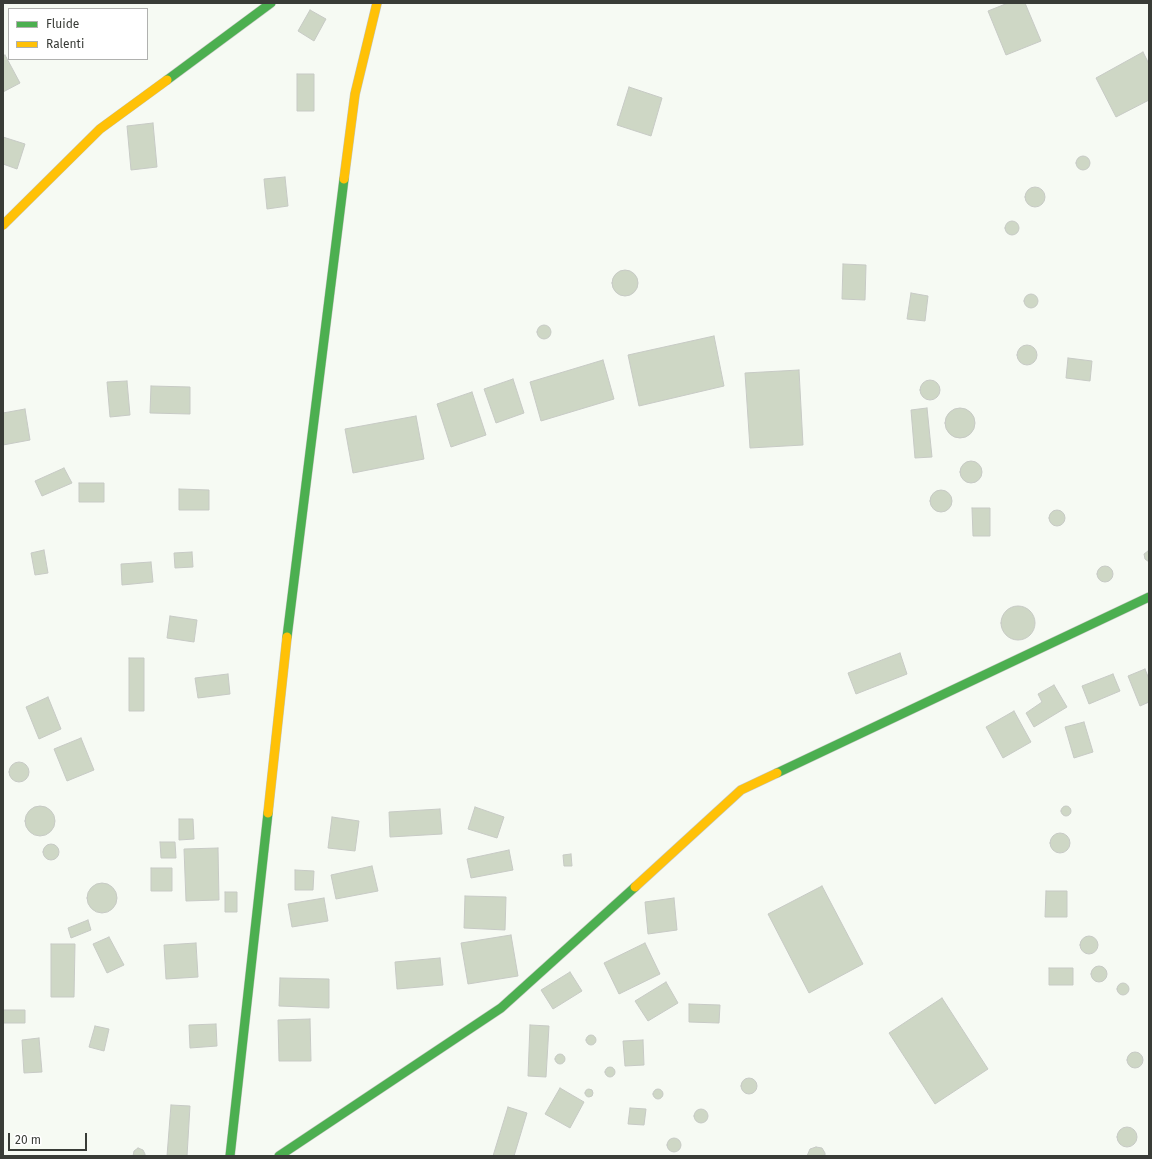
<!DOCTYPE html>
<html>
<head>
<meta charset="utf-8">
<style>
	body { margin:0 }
	#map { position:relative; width:1152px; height:1159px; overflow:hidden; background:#f6faf3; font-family:"Fira Sans",sans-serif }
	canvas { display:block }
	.frame { position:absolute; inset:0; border:4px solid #393c37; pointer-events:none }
	.legend { position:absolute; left:8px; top:8px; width:140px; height:52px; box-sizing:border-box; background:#fff; border:1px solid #b0b1af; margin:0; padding:5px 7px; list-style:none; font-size:12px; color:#393c37 }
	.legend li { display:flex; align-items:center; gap:8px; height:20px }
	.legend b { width:20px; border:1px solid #b0b1af }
	.scale { position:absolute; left:8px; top:1133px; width:79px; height:18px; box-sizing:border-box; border:2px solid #393c37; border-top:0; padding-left:5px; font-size:12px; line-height:14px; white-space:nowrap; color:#393c37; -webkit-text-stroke:3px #fff; paint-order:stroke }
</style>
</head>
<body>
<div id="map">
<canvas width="1152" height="1159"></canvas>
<div class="frame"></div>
<ul class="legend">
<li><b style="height:5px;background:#4caf50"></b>Fluide</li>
<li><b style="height:5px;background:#ffc107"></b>Ralenti</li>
</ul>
<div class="scale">20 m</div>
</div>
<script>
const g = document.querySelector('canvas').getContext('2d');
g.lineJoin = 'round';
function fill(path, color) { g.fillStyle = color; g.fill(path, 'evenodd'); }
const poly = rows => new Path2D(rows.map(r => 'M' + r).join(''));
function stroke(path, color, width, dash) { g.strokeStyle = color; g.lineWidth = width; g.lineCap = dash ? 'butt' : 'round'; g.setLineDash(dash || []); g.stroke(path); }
const building = poly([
	[1008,3,1025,3,1041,41,1006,55,988,11,1008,3],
	[310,10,326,19,314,41,298,31,310,10],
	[1143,52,1149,64,1149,100,1116,117,1096,78,1143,52],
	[5,55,20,83,3,92,3,56,5,55],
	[297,74,314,74,314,111,297,111,297,74],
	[629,87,662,98,651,136,617,125,629,87],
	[153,123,157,167,131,170,127,126,153,123],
	[3,137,25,144,17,169,3,164,3,137],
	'1076 163a7 7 0 1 1 14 0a7 7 0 1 1-14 0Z',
	[285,177,288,206,267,209,264,179,285,177],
	'1025 197a10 10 0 1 1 20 0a10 10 0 1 1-20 0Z',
	'1005 228a7 7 0 1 1 14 0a7 7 0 1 1-14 0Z',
	[843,264,866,265,865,300,842,299,843,264],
	'612 283a13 13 0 1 1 26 0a13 13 0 1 1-26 0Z',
	[911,293,928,296,925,321,907,319,911,293],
	'1024 301a7 7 0 1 1 14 0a7 7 0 1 1-14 0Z',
	'537 332a7 7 0 1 1 14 0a7 7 0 1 1-14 0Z',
	[714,336,724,386,639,406,628,355,714,336],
	'1017 355a10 10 0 1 1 20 0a10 10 0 1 1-20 0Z',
	[1068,358,1092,361,1090,381,1066,378,1068,358],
	[603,360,614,399,541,421,530,382,603,360],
	[799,370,803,445,750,448,745,373,799,370],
	[513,379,524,413,496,423,484,389,513,379],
	'920 390a10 10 0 1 1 20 0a10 10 0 1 1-20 0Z',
	[127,381,130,415,110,417,107,382,127,381],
	[151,386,190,387,190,414,150,413,151,386],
	[472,392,486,435,451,447,437,404,472,392],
	[927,408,932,457,915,458,911,410,927,408],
	'945 423a15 15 0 1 1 30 0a15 15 0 1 1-30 0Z',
	[25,409,30,440,3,445,3,413,25,409],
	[416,416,424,459,353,473,345,429,416,416],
	'960 472a11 11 0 1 1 22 0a11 11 0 1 1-22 0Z',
	[64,468,72,483,42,496,35,481,64,468],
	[79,483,104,483,104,502,79,502,79,483],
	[179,489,209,490,209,510,179,510,179,489],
	'930 501a11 11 0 1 1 22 0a11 11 0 1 1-22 0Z',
	[972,508,990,508,990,536,973,536,972,508],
	'1049 518a8 8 0 1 1 16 0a8 8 0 1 1-16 0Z',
	[44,550,48,573,35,575,31,553,44,550],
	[1148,551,1149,551,1149,562,1145,559,1144,554,1148,551],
	[192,552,193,567,175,568,174,553,192,552],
	[151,562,153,582,122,585,121,564,151,562],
	'1097 574a8 8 0 1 1 16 0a8 8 0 1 1-16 0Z',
	'1001 623a17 17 0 1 1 34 0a17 17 0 1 1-34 0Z',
	[170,616,197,620,194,642,167,638,170,616],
	[900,653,907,674,856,694,848,673,900,653],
	[129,658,144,658,144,711,129,711,129,658],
	[1145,669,1149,679,1149,702,1140,706,1128,676,1145,669],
	[228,674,230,694,198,698,195,678,228,674],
	[1113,674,1120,691,1089,704,1082,686,1113,674],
	[1054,685,1067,707,1034,727,1026,713,1042,702,1038,694,1054,685],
	[48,697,61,729,39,739,26,707,48,697],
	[1014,711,1031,742,1003,758,986,727,1014,711],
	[1084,722,1093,752,1074,758,1065,727,1084,722],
	[81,738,94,770,67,781,54,749,81,738],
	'9 772a10 10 0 1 1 20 0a10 10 0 1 1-20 0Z',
	'25 821a15 15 0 1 1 30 0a15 15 0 1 1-30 0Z',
	'1061 811a5 5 0 1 1 10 0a5 5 0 1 1-10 0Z',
	[475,807,504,817,497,838,468,829,475,807],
	[440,809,442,834,390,837,389,812,440,809],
	[332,817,359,821,355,851,328,848,332,817],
	[179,819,193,819,194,839,179,840,179,819],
	'1050 843a10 10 0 1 1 20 0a10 10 0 1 1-20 0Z',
	[160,842,175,842,176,858,161,858,160,842],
	'43 852a8 8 0 1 1 16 0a8 8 0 1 1-16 0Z',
	[218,848,219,900,186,901,184,849,218,848],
	[509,850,513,870,471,878,467,859,509,850],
	[571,854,572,866,564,866,563,855,571,854],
	[372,866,378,891,336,899,331,875,372,866],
	[151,868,172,868,172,891,151,891,151,868],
	[295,870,314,871,313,890,295,890,295,870],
	'87 898a15 15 0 1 1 30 0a15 15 0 1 1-30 0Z',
	[822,886,863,964,809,993,768,914,822,886],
	[1046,891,1067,891,1067,917,1045,917,1046,891],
	[225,892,237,892,237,912,225,912,225,892],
	[465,896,506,897,505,930,464,928,465,896],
	[324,898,328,921,292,927,288,904,324,898],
	[674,898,677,930,648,934,645,902,674,898],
	[88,920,91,930,71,938,68,928,88,920],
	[511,935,518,976,468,984,461,943,511,935],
	'1080 945a9 9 0 1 1 18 0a9 9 0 1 1-18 0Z',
	[109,937,124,965,107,973,93,944,109,937],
	[196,943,198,977,166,979,164,945,196,943],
	[645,943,660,974,619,994,604,963,645,943],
	[51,944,75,944,74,997,51,997,51,944],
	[440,958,443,985,397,989,395,962,440,958],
	'1091 974a8 8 0 1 1 16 0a8 8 0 1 1-16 0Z',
	[1049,968,1073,968,1073,985,1049,985,1049,968],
	[570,972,582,991,553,1009,541,990,570,972],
	[280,978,329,979,329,1008,279,1006,280,978],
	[666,982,678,1003,648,1021,635,1001,666,982],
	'1117 989a6 6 0 1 1 12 0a6 6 0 1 1-12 0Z',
	[942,998,988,1069,935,1104,889,1033,942,998],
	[689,1004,720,1005,719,1023,689,1022,689,1004],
	[3,1010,25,1010,25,1023,3,1023,3,1010],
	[310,1019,311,1061,279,1061,278,1020,310,1019],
	[216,1024,217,1046,190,1048,189,1025,216,1024],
	[530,1025,549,1026,546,1077,528,1076,530,1025],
	[95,1026,109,1029,104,1051,89,1047,95,1026],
	'586 1040a5 5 0 1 1 10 0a5 5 0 1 1-10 0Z',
	[39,1038,42,1072,24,1073,22,1040,39,1038],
	[643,1040,644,1065,625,1066,623,1041,643,1040],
	'1127 1060a8 8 0 1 1 16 0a8 8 0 1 1-16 0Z',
	'555 1059a5 5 0 1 1 10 0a5 5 0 1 1-10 0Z',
	'605 1072a5 5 0 1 1 10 0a5 5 0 1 1-10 0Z',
	'741 1086a8 8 0 1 1 16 0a8 8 0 1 1-16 0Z',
	[560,1088,584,1102,570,1128,545,1114,560,1088],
	'653 1094a5 5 0 1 1 10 0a5 5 0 1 1-10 0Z',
	'585 1093a4 4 0 1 1 8 0a4 4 0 1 1-8 0Z',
	[171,1105,190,1106,187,1156,167,1156,171,1105],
	[508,1107,527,1113,514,1156,493,1156,508,1107],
	[630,1108,646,1109,644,1125,628,1124,630,1108],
	'694 1116a7 7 0 1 1 14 0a7 7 0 1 1-14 0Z',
	'1117 1137a10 10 0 1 1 20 0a10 10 0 1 1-20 0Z',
	'667 1145a7 7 0 1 1 14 0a7 7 0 1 1-14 0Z',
	[816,1147,822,1148,825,1153,825,1156,807,1156,810,1149,816,1147],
	[138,1148,143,1150,145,1154,145,1156,133,1156,134,1151,138,1148]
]);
fill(building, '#ced7c5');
stroke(building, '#c7cac5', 1);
const fast = poly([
	[167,80,271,3],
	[287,637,344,179],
	[777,773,1149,597],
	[230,1156,268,813],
	[279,1156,501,1008,635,887]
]);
const slow = poly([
	[344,179,355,94,377,3],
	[3,225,100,129,167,80],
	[268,813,287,637],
	[635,887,741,790,777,773]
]);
stroke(fast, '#c3c6c0', 10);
stroke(slow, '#c3c6c0', 10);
stroke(fast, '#4caf50', 9);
stroke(slow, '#ffc107', 9);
</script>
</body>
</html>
